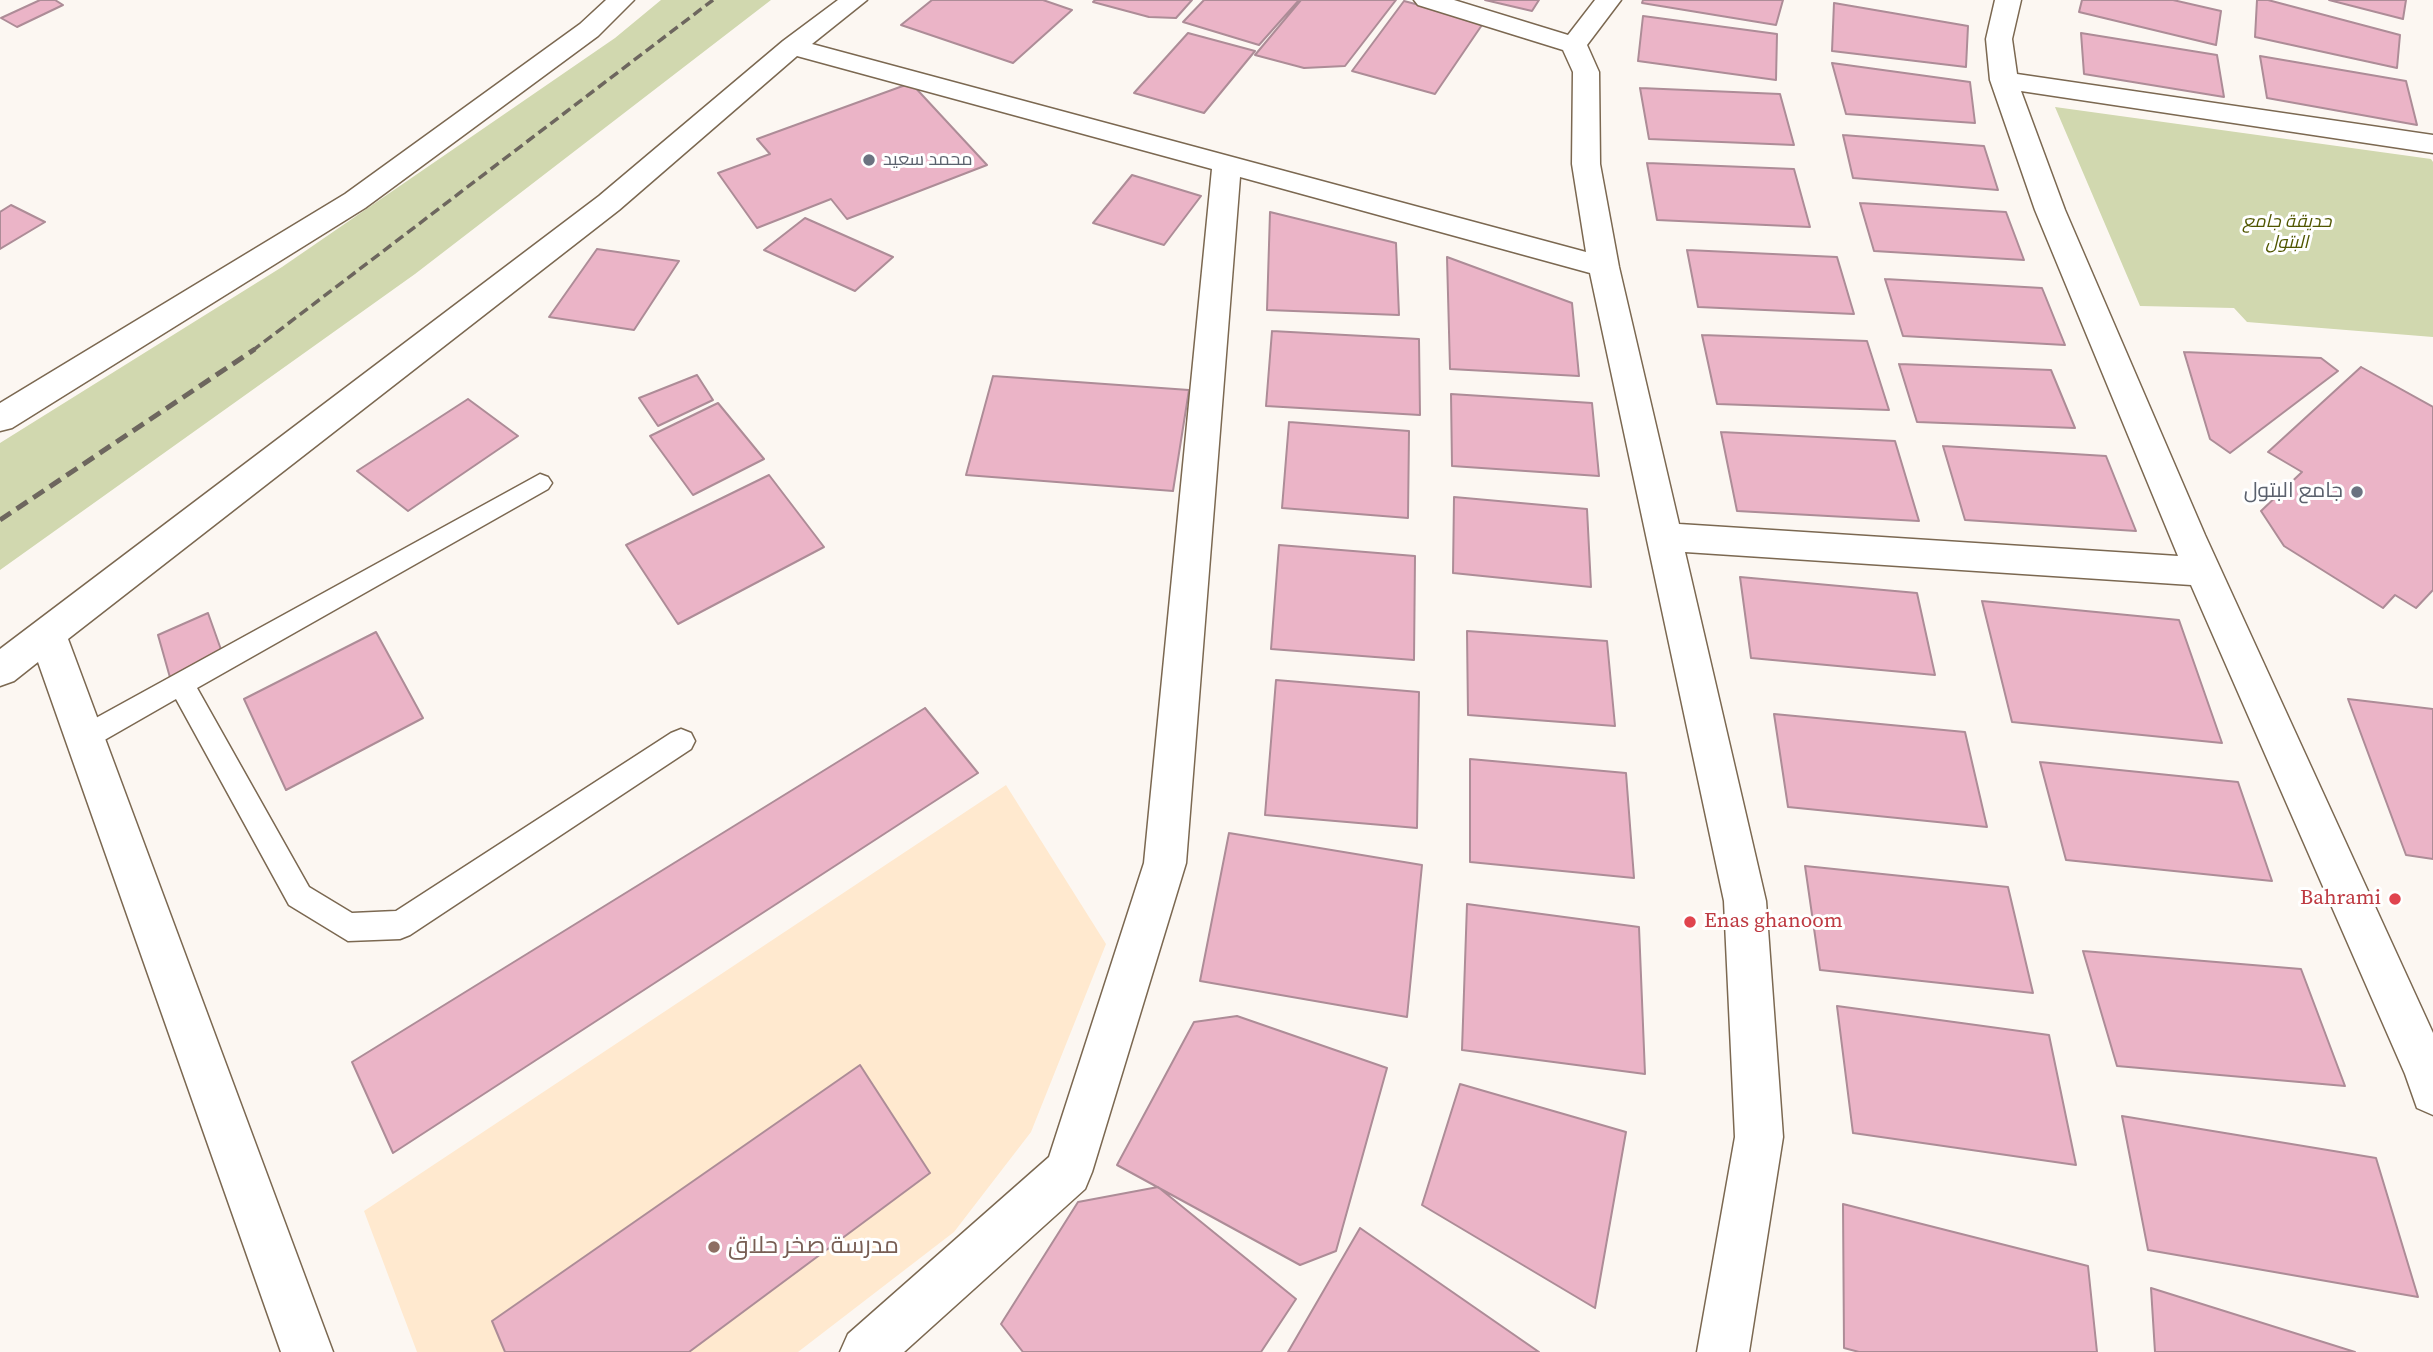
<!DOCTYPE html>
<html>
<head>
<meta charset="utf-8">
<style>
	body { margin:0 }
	canvas { display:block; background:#fcf7f2 }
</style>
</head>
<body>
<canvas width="2433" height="1352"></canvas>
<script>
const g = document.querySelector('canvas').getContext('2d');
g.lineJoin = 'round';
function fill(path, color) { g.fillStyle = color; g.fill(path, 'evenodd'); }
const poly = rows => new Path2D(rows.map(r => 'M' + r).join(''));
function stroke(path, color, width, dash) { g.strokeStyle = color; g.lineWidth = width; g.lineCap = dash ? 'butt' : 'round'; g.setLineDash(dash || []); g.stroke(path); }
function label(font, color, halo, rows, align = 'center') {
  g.font = font + ' "Source Serif 4",Cairo,serif'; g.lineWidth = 6; g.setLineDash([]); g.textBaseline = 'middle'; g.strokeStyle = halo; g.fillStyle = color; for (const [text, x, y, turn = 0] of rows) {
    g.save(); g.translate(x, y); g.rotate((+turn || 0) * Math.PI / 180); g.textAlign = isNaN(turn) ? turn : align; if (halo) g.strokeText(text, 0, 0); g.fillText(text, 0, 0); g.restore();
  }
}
fill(poly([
	[1006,785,1106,944,1031,1132,954,1232,798,1352,417,1352,364,1211]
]), '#ffe9cf');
fill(poly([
	[661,0,771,0,415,274,0,570,0,443,282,267,615,38],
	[2055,107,2431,159,2433,162,2433,337,2247,322,2234,308,2140,306]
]), '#d1d8af');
const building = poly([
	[40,0,55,0,63,5,17,27,1,18,40,0],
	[932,0,1043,0,1072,10,1013,63,901,25,932,0],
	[1095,0,1192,0,1176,18,1149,17,1093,2,1095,0],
	[1204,0,1299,0,1259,45,1183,22,1204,0],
	[1301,0,1396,0,1345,66,1304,68,1255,55,1301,0],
	[1485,0,1539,0,1532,11,1485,0],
	[1643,0,1783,0,1776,25,1642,3,1643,0],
	[2082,0,2173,0,2221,11,2216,45,2079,12,2082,0],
	[2257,0,2268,0,2400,35,2397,68,2255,37,2257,0],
	[2329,0,2406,0,2403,19,2329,0],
	[1404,1,1484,22,1435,94,1352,71,1404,1],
	[1834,3,1968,26,1966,67,1832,51,1834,3],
	[1643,16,1777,34,1776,80,1638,61,1643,16],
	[1188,33,1255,51,1204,113,1134,93,1188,33],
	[2081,33,2217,55,2224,97,2084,74,2081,33],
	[2260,56,2406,81,2417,125,2267,98,2260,56],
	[1832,63,1970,82,1975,123,1846,114,1832,63],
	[911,83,987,165,847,219,831,199,757,228,718,173,770,154,757,139,911,83],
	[1640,88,1780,94,1794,145,1649,139,1640,88],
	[1843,135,1984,146,1998,190,1853,178,1843,135],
	[1647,163,1794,169,1810,227,1657,220,1647,163],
	[1132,175,1201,196,1164,245,1093,223,1132,175],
	[1860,203,2006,212,2024,260,1874,251,1860,203],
	[11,205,45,222,0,249,0,212,11,205],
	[1270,212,1396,243,1399,315,1267,310,1270,212],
	[805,218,893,257,855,291,764,250,805,218],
	[597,249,679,261,634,330,549,317,597,249],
	[1687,250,1837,257,1854,314,1698,307,1687,250],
	[1447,257,1572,303,1579,376,1450,369,1447,257],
	[1885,279,2042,288,2065,345,1903,336,1885,279],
	[1272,331,1419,339,1420,415,1266,406,1272,331],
	[1702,335,1867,341,1889,410,1717,404,1702,335],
	[2184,352,2321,358,2338,371,2230,453,2210,439,2184,352],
	[1899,364,2051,370,2075,428,1917,422,1899,364],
	[2361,367,2433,407,2433,590,2416,608,2395,595,2383,608,2284,546,2261,511,2302,472,2268,452,2361,367],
	[697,375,713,400,658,426,639,398,697,375],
	[993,376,1189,390,1173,491,966,475,993,376],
	[1451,394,1592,403,1599,476,1452,466,1451,394],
	[468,399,518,436,408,511,357,471,468,399],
	[718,403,764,459,693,495,650,436,718,403],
	[1289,422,1409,431,1408,518,1282,508,1289,422],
	[1721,432,1895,441,1919,521,1737,511,1721,432],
	[1943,446,2106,456,2136,531,1965,520,1943,446],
	[769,475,824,547,678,624,626,545,769,475],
	[1454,497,1587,509,1591,587,1453,573,1454,497],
	[1279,545,1415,556,1414,660,1271,649,1279,545],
	[1740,577,1917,593,1935,675,1751,658,1740,577],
	[1982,601,2179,620,2222,743,2012,722,1982,601],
	[208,613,224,658,171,681,158,635,208,613],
	[1467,631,1607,641,1615,726,1468,715,1467,631],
	[376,632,423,718,286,790,244,699,376,632],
	[1276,680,1419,692,1417,828,1265,815,1276,680],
	[2348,699,2433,709,2433,859,2406,855,2348,699],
	[925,708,978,773,393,1153,352,1062,925,708],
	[1774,714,1965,732,1987,827,1788,807,1774,714],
	[1470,759,1626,773,1634,878,1470,862,1470,759],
	[2040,762,2238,782,2272,881,2066,860,2040,762],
	[1229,833,1422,865,1407,1017,1200,981,1229,833],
	[1805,866,2008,887,2033,993,1820,970,1805,866],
	[1467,904,1639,927,1645,1074,1462,1050,1467,904],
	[2083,951,2301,969,2345,1086,2117,1066,2083,951],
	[1837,1006,2049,1035,2076,1165,1853,1133,1837,1006],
	[1237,1016,1387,1068,1336,1251,1300,1265,1117,1165,1194,1022,1237,1016],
	[860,1065,930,1173,689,1352,505,1352,492,1321,860,1065],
	[1460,1084,1626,1132,1595,1308,1422,1205,1460,1084],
	[2122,1116,2376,1158,2418,1297,2148,1250,2122,1116],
	[1158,1187,1296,1299,1261,1352,1023,1352,1001,1324,1078,1202,1158,1187],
	[1843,1204,2088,1266,2097,1352,1859,1352,1844,1348,1843,1204],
	[1360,1228,1539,1352,1288,1352,1360,1228],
	[2151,1288,2355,1352,2155,1352,2151,1288]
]);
fill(building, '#ebb4c7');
stroke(building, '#ad8c97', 2);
const lane = poly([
	[540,474,548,477,552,483,548,489,197,688,309,887,352,913,396,911,671,733,681,729,691,733,695,741,691,749,410,935,400,939,348,941,289,905,176,699,94,746,84,750,74,746,70,738,74,730,540,474]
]);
const street = poly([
	[606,0,634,0,598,36,365,208,12,428,0,431,0,403,345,194,580,24,606,0],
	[838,0,867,0,812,44,1586,252,1572,164,1573,72,1563,50,1418,5,1414,0,1454,0,1568,35,1595,0,1621,0,1587,45,1599,72,1600,164,1619,267,1679,524,2178,556,2035,210,1990,80,1986,39,1995,0,2021,0,2012,39,2017,74,2433,135,2433,153,2021,91,2065,210,2205,535,2433,1033,2433,1115,2417,1108,2405,1074,2191,585,1685,552,1766,901,1783,1137,1749,1352,1697,1352,1735,1137,1724,901,1590,273,1240,177,1186,863,1092,1172,1085,1189,904,1352,840,1352,848,1334,1049,1157,1144,863,1212,169,797,56,619,210,68,639,333,1352,281,1352,38,662,14,681,0,686,0,649,599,196,783,41,838,0]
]);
stroke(lane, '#7b6851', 3);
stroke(street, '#7b6851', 3);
fill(lane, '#fff');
fill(street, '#fff');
stroke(poly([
	[252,351,713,0]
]), '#6d665e', 3.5, [10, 5]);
stroke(poly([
	[0,520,255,349]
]), '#6d665e', 5, [13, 7]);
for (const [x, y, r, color] of [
	[869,160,7,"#6b7280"],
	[2357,492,7,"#6b7280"],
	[2395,899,7,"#e0444e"],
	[1690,922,7,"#e0444e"],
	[714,1247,7,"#8d6e63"]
]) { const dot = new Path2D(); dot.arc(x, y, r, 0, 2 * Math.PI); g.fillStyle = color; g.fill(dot); stroke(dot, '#fff', 2.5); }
label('18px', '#5b616d', '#fff', [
	["محمد سعيد",883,160]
], 'left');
label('italic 18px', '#505600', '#fff', [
	["حديقة جامع",2287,222],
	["البتول",2287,243]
]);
label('21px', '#5b616d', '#fff', [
	["جامع البتول",2343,492]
], 'right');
label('21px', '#be3a42', '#fff', [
	["Bahrami",2381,899],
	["Enas ghanoom",1704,922,"left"]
], 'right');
label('24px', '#785e54', '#fff', [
	["مدرسة صخر حلاق",728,1247]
], 'left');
</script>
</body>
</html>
